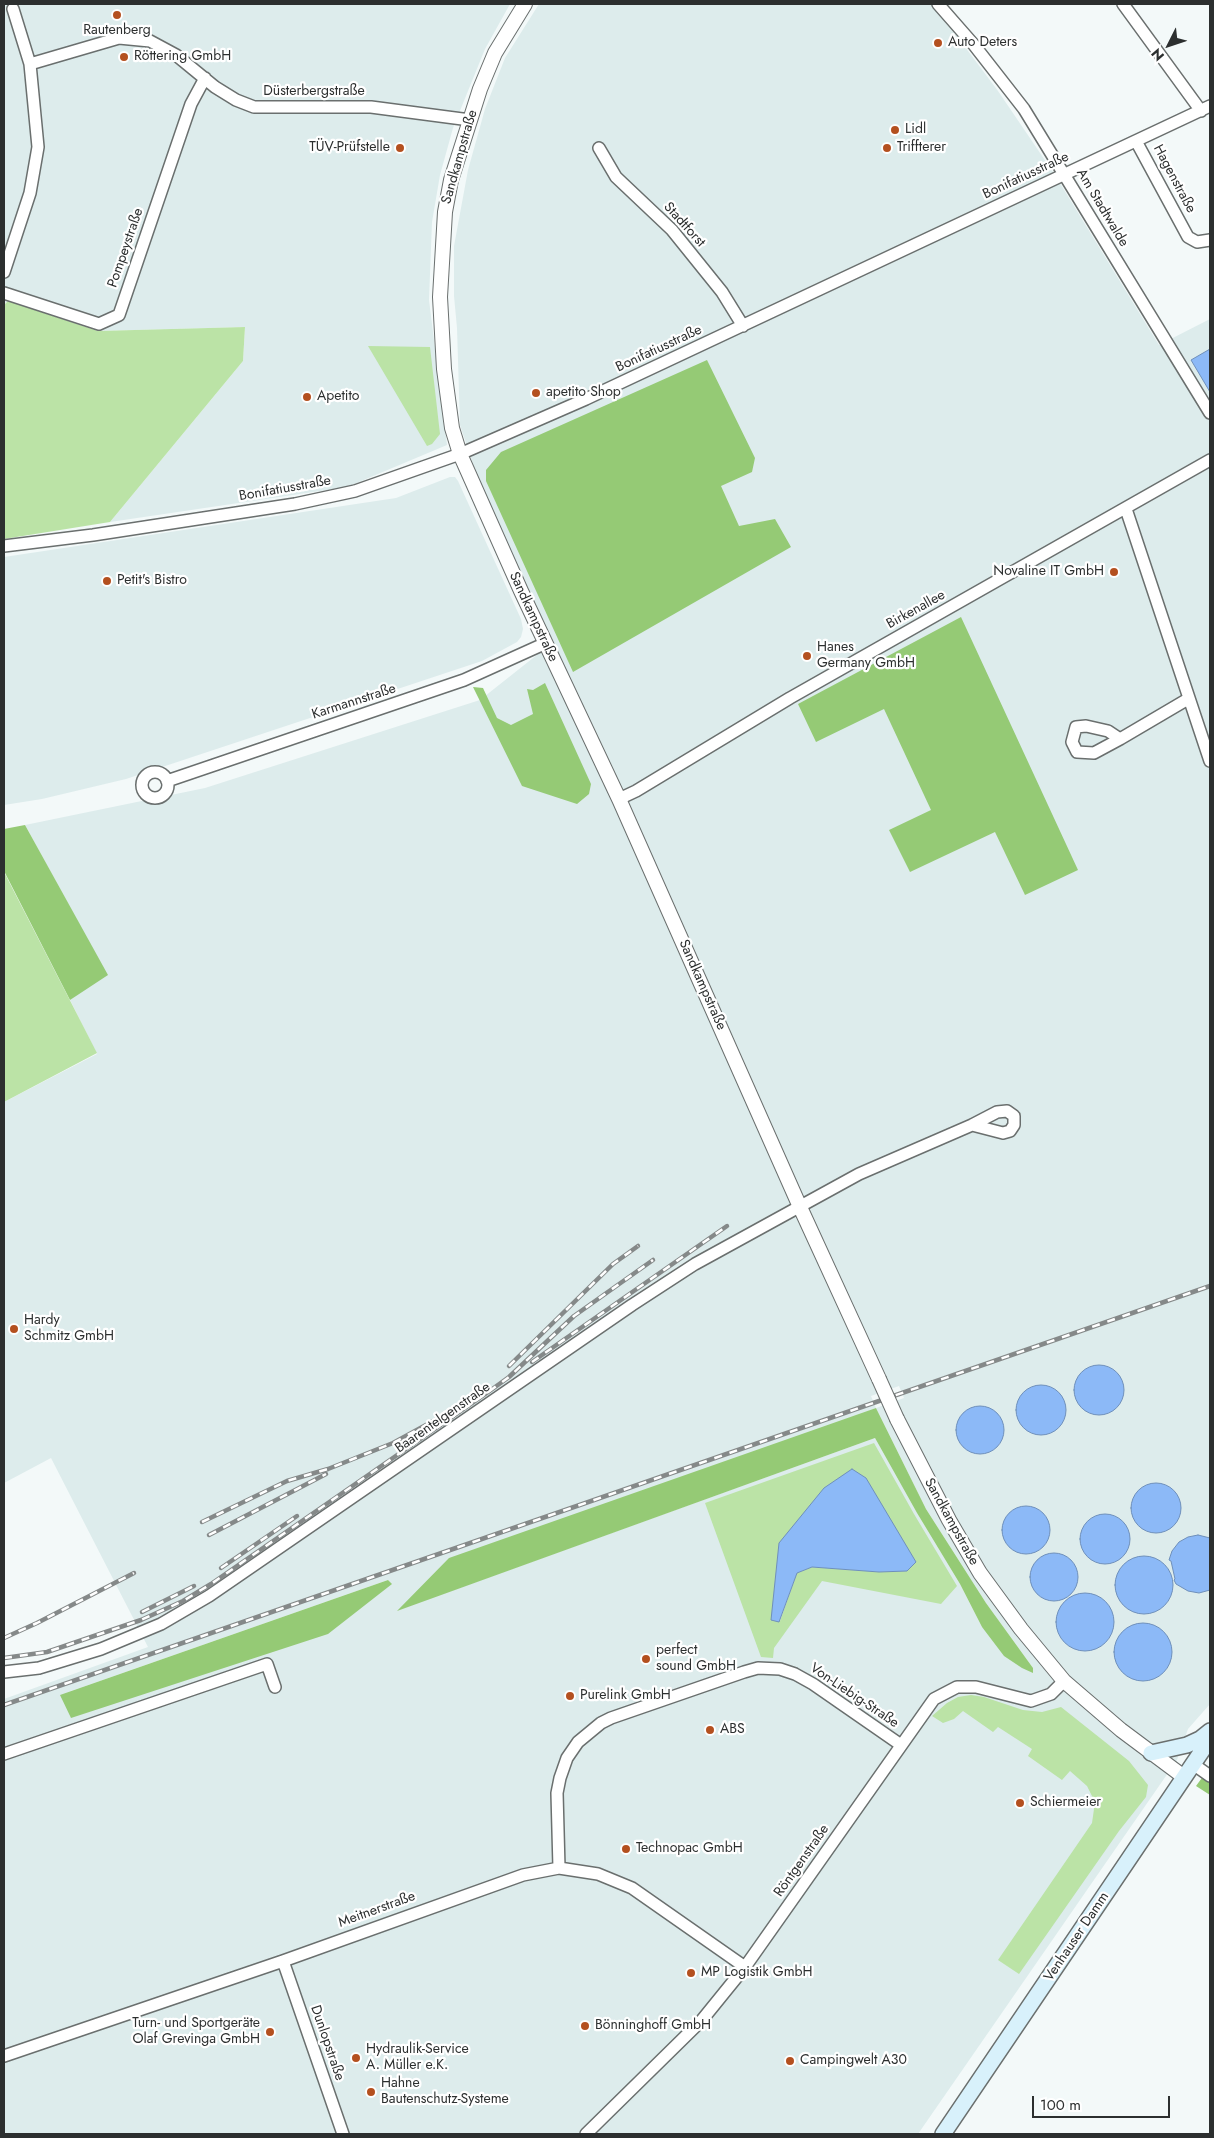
<!DOCTYPE html>
<html>
<head>
<meta charset="utf-8">
<style>
	body { margin:0 }
	#map { position:relative; width:1214px; height:2138px; overflow:hidden; background:#f3f9f9; font-family:Jost,sans-serif }
	canvas { display:block }
	.frame { position:absolute; inset:0; border:5px solid #2c2f2f; pointer-events:none }
	.north { position:absolute; left:1144px; top:20px; width:50px; height:50px; -webkit-text-stroke:4px #fff; paint-order:stroke; rotate:229deg; font-size:14px; font-weight:700; line-height:20px; text-align:center; color:#2c2f2f }
	.north::after { content:''; display:block; margin:auto; width:18px; height:22px; background:#2c2f2f; clip-path:polygon(50% 0,100% 100%,50% 72%,0 100%) }
	.scale { position:absolute; left:1032px; top:2096px; width:138px; height:22px; box-sizing:border-box; border:2px solid #2c2f2f; border-top:0; padding-left:6px; font-size:15px; line-height:18px; white-space:nowrap; color:#2c2f2f; -webkit-text-stroke:4px #fff; paint-order:stroke }
</style>
</head>
<body>
<div id="map">
<canvas width="1214" height="2138"></canvas>
<div class="frame"></div>
<div class="north">N</div>
<div class="scale">100 m</div>
</div>
<script>
const g = document.querySelector('canvas').getContext('2d');
g.lineJoin = 'round';
function fill(path, color) { g.fillStyle = color; g.fill(path, 'evenodd'); }
const poly = rows => new Path2D(rows.map(r => 'M' + r).join(''));
function stroke(path, color, width, dash) { g.strokeStyle = color; g.lineWidth = width; g.lineCap = dash ? 'butt' : 'round'; g.setLineDash(dash || []); g.stroke(path); }
function label(font, color, halo, rows, align = 'center') {
  g.font = font + ' Jost,sans-serif'; g.lineWidth = 4.5; g.setLineDash([]); g.textBaseline = 'middle'; g.strokeStyle = halo; g.fillStyle = color; for (const [text, x, y, turn = 0] of rows) {
    g.save(); g.translate(x, y); g.rotate((+turn || 0) * Math.PI / 180); g.textAlign = isNaN(turn) ? turn : align; if (halo) g.strokeText(text, 0, 0); g.fillText(text, 0, 0); g.restore();
  }
}
fill(poly([
	[4,4,510,4,485,49,453,128,440,175,432,222,429,300,447,445,347,487,110,522,243,361,245,327,98,331,8,301,4,305],
	[539,4,930,4,938,11,998,91,1055,175,1159,345,1210,319,1210,1704,1188,1729,1177,1760,918,2134,4,2134,4,1699,148,1647,51,1458,4,1483,4,1102,97,1054,70,1000,105,971,25,825,205,788,480,700,552,643,476,473,460,425,457,328,454,296,454,246,468,170,485,109,505,58],
	[899,1386,904,1398,876,1408,871,1396],
	[876,1408,926,1509,986,1603,1033,1668,982,1627,960,1584,917,1513,875,1438,398,1610],
	[388,1580,391,1584,60,1695],
	[450,477,455,477,458,481,521,619,523,629,521,637,517,642,482,661,126,779,42,799,4,805,4,557,396,498]
]), '#ddecec');
fill(poly([
	[8,301,98,331,245,327,243,361,110,522,4,539,4,305],
	[368,346,430,347,440,434,432,444,427,446],
	[4,872,97,1053,4,1102],
	[874,1443,914,1514,957,1586,941,1604,822,1581,774,1648,773,1658,761,1657,705,1503],
	[852,1469,907,1571,879,1572,812,1567,797,1573,780,1621,772,1620],
	[971,1695,984,1697,1023,1710,1042,1712,1061,1707,1129,1761,1148,1785,1146,1797,1119,1831,1019,1974,998,1960,1092,1823,1094,1809,1093,1798,1087,1786,1070,1771,1062,1780,1028,1756,1032,1749,998,1727,993,1732,963,1711,954,1719,943,1723,932,1716,947,1703,958,1697]
]), '#bbe3a6');
fill(poly([
	[707,360,755,458,752,472,721,486,739,526,775,519,791,547,573,672,486,481,486,470,501,452],
	[961,617,1078,870,1025,895,995,832,910,872,889,830,931,810,884,709,816,742,798,704],
	[545,683,591,784,589,794,577,804,522,786,473,687,483,688,497,718,511,725,533,714,527,689,533,690],
	[25,825,108,975,70,1000,4,871,4,829],
	[876,1408,926,1509,986,1603,1033,1668,1033,1673,1022,1668,1004,1656,982,1627,960,1584,917,1513,875,1438,397,1611,449,1558],
	[388,1580,392,1584,328,1634,71,1718,60,1695],
	[1204,1775,1210,1780,1210,1795,1196,1786]
]), '#95ca75');
const water = poly([
	[1210,349,1210,392,1191,360,1210,349],
	'1074 1390a25 25 0 1 1 50 0a25 25 0 1 1-50 0Z',
	'1016 1410a25 25 0 1 1 50 0a25 25 0 1 1-50 0Z',
	'956 1430a24 24 0 1 1 48 0a24 24 0 1 1-48 0Z',
	[852,1469,866,1478,916,1562,907,1571,879,1572,812,1567,797,1573,779,1622,771,1620,779,1543,824,1488,852,1469],
	'1131 1508a25 25 0 1 1 50 0a25 25 0 1 1-50 0Z',
	'1002 1530a24 24 0 1 1 48 0a24 24 0 1 1-48 0Z',
	'1080 1539a25 25 0 1 1 50 0a25 25 0 1 1-50 0Z',
	[1198,1535,1210,1538,1210,1590,1199,1593,1188,1591,1176,1584,1174,1580,1175,1579,1171,1561,1169,1560,1172,1551,1179,1542,1188,1537,1198,1535],
	'1030 1577a24 24 0 1 1 48 0a24 24 0 1 1-48 0Z',
	'1115 1585a29 29 0 1 1 58 0a29 29 0 1 1-58 0Z',
	'1056 1622a29 29 0 1 1 58 0a29 29 0 1 1-58 0Z',
	'1114 1652a29 29 0 1 1 58 0a29 29 0 1 1-58 0Z'
]);
fill(water, '#8cb9f7');
stroke(water, '#6f90bb', 1);
const minor = poly([
	[938,4,974,45,1024,109,1210,413],
	[1123,4,1201,111],
	[13,9,30,64],
	[1136,141,1188,237,1197,242,1210,240],
	[599,148,616,177,672,230,722,292,743,326],
	[4,272,30,193,38,147,30,64,119,38,150,41,176,55,215,87,236,100,254,107,371,107,470,120],
	[4,293,99,324,119,315,191,104,205,78],
	[1126,509,1210,761],
	[4,546,93,535,295,504,355,491,460,454,586,399,1210,106],
	[1120,739,1108,731,1086,726,1076,727,1072,742,1077,752,1094,753,1120,739,1188,699],
	'142 785a13 13 0 1 1 26 0a13 13 0 1 1-26 0Z',
	[167,781,464,680,546,643],
	[619,799,636,791,790,698,1210,460],
	[4,1672,39,1668,101,1649,161,1624,209,1596,632,1305,695,1264,859,1174,972,1125,997,1112,1007,1111,1014,1116,1014,1125,1010,1131,1003,1133,972,1125],
	[4,1754,267,1664,275,1687],
	[1193,1764,1210,1776],
	[559,1868,557,1793,560,1778,567,1758,578,1742,601,1723,611,1718,744,1672,758,1668,780,1669,795,1674,813,1684,901,1745],
	[283,1961,343,2134],
	[4,2056,283,1961,523,1875,559,1868,598,1874,632,1888,745,1967],
	[586,2134,702,2020,745,1967,934,1699,957,1687,976,1687,1031,1701,1051,1694,1064,1681]
]);
const tertiary = poly([
	[525,4,495,53,480,89,451,180,445,212,440,297,444,369,452,428,460,454,521,591,619,799,800,1207,879,1379],
	[897,1419,949,1520,980,1573,1021,1629,1064,1681,1121,1730,1184,1777]
]);
const secondary = poly([
	[1151,1753,1187,1745,1200,1739,1210,1731],
	[943,2134,1210,1739]
]);
stroke(minor, '#6a6f6e', 14);
stroke(tertiary, '#6a6f6e', 16);
stroke(secondary, '#6a6f6e', 18);
stroke(minor, '#fff', 11);
stroke(tertiary, '#fff', 14);
stroke(secondary, '#d8f1fb', 15);
const rail = poly([
	[532,1362,727,1226],
	[509,1366,613,1264,638,1246],
	[202,1522,287,1481,328,1469,393,1443,437,1419],
	[209,1535,326,1474],
	[221,1568,297,1516],
	[142,1612,194,1586],
	[4,1638,37,1623,134,1573],
	[4,1658,47,1652,141,1620,183,1601,211,1584,491,1390,509,1377,574,1316,653,1260],
	[4,1705,1210,1286]
]);
stroke(rail, '#858989', 4.5);
stroke(rail, '#fff', 2.5, [8]);
const tertiaryBridge = poly([
	[879,1379,897,1419]
]);
stroke(tertiaryBridge, '#6a6f6e', 16, []);
stroke(tertiaryBridge, '#fff', 14);
for (const [x, y, r, color] of [
	[117,15,5,"#b4501f"],
	[938,43,5,"#b4501f"],
	[124,57,5,"#b4501f"],
	[895,130,5,"#b4501f"],
	[400,148,5,"#b4501f"],
	[887,148,5,"#b4501f"],
	[536,393,5,"#b4501f"],
	[307,397,5,"#b4501f"],
	[1114,572,5,"#b4501f"],
	[107,581,5,"#b4501f"],
	[807,656,5,"#b4501f"],
	[14,1329,5,"#b4501f"],
	[646,1659,5,"#b4501f"],
	[570,1696,5,"#b4501f"],
	[710,1730,5,"#b4501f"],
	[1020,1803,5,"#b4501f"],
	[626,1849,5,"#b4501f"],
	[691,1973,5,"#b4501f"],
	[585,2026,5,"#b4501f"],
	[270,2032,5,"#b4501f"],
	[356,2058,5,"#b4501f"],
	[790,2061,5,"#b4501f"],
	[371,2092,5,"#b4501f"]
]) { const dot = new Path2D(); dot.arc(x, y, r, 0, 2 * Math.PI); g.fillStyle = color; g.fill(dot); stroke(dot, '#fff', 2); }
label('14px', '#2c2f2f', '#fff', [
	["Rautenberg",117,31,"center"],
	["Auto Deters",948,43],
	["Röttering GmbH",134,57],
	["Lidl",905,130],
	["TÜV-Prüfstelle",390,148,"right"],
	["Triffterer",897,148],
	["apetito Shop",546,393],
	["Apetito",317,397],
	["Novaline IT GmbH",1104,572,"right"],
	["Petit's Bistro",117,581],
	["Hanes",817,648],
	["Germany GmbH",817,664],
	["Hardy",24,1321],
	["Schmitz GmbH",24,1337],
	["perfect",656,1651],
	["sound GmbH",656,1667],
	["Purelink GmbH",580,1696],
	["ABS",720,1730],
	["Schiermeier",1030,1803],
	["Technopac GmbH",636,1849],
	["MP Logistik GmbH",701,1973],
	["Turn- und Sportgeräte",260,2024,"right"],
	["Olaf Grevinga GmbH",260,2040,"right"],
	["Bönninghoff GmbH",595,2026],
	["Hydraulik-Service",366,2050],
	["A. Müller e.K.",366,2066],
	["Campingwelt A30",800,2061],
	["Hahne",381,2084],
	["Bautenschutz-Systeme",381,2100]
], 'left');
label('14px', '#2c2f2f', '#fff', [
	["Düsterbergstraße",314,92],
	["Sandkampstraße",460,157,-74],
	["Bonifatiusstraße",1026,176,-25],
	["Hagenstraße",1174,179,62],
	["Am Stadtwalde",1102,208,59],
	["Stadtforst",684,225,48],
	["Pompeystraße",126,248,-71],
	["Bonifatiusstraße",659,349,-25],
	["Bonifatiusstraße",285,489,-10],
	["Birkenallee",916,610,-29],
	["Sandkampstraße",533,617,65],
	["Karmannstraße",354,702,-18],
	["Sandkampstraße",702,985,66],
	["Baarentelgenstraße",443,1418,-35],
	["Sandkampstraße",951,1522,61],
	["Von-Liebig-Straße",854,1696,34],
	["Röntgenstraße",802,1861,-55],
	["Meitnerstraße",377,1910,-20],
	["Venhauser Damm",1077,1937,-56],
	["Dunlopstraße",327,2043,71]
]);
</script>
</body>
</html>
